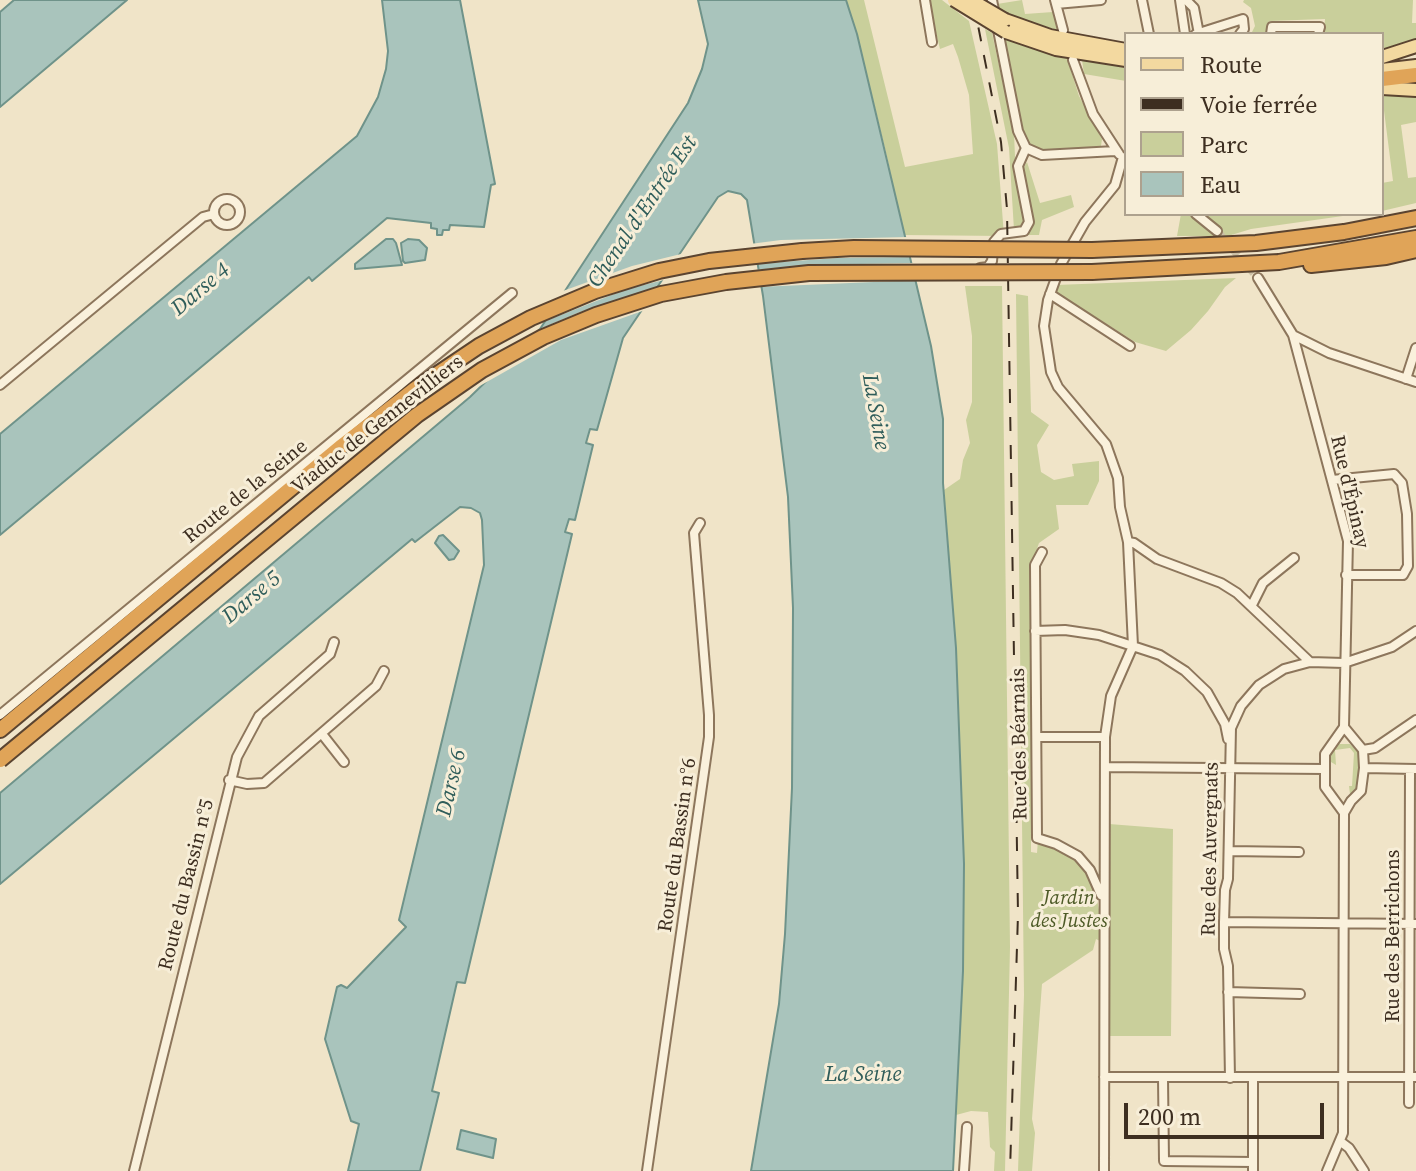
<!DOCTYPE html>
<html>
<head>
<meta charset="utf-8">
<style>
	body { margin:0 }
	#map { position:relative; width:1416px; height:1171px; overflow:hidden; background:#f0e4c8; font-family:"Source Serif 4",serif }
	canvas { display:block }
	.legend { position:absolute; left:1124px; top:32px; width:260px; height:184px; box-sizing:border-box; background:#f7eed8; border:2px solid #ada18e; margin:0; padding:10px 14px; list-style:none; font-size:24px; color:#3d2e20 }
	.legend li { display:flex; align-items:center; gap:16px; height:40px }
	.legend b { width:40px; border:2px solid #ada18e }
	.scale { position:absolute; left:1124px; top:1103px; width:200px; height:36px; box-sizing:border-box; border:4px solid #3d2e20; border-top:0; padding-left:10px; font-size:24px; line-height:28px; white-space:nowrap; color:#3d2e20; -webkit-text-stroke:6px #f7eed8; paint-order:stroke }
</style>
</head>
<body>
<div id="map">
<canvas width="1416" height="1171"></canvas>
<ul class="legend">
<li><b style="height:10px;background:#f3d9a0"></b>Route</li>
<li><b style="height:10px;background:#3d2e20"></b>Voie ferrée</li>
<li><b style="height:22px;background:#c9cf9b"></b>Parc</li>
<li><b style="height:22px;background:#a9c4bc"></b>Eau</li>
</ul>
<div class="scale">200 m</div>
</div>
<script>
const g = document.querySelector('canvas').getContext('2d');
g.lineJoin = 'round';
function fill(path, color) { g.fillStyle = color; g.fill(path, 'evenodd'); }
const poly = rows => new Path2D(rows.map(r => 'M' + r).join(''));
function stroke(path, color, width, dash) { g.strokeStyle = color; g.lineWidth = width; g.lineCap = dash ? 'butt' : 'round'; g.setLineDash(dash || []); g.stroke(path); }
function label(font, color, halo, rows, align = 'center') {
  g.font = font + ' "Source Serif 4",serif'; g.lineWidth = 6; g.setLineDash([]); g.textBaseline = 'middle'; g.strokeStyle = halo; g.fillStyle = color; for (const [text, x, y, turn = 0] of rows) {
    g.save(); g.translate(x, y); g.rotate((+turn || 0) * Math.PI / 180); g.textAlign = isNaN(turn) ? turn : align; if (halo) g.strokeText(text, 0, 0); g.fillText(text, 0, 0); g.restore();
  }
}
fill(poly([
	[846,0,864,0,905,167,973,154,969,95,958,57,953,44,940,49,928,0,942,0,969,21,997,144,1004,236,903,235,888,161,857,34],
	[1022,0,1025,14,1053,12,1060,31,1000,12,997,4],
	[1244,0,1413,0,1412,23,1416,23,1416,42,1382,51,1382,34,1324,32,1325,19,1269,21,1268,34,1251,34,1255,26,1251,8,1243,2],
	[985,29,992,33,1014,134,1016,179,1026,219,1020,229,1014,230,1009,148],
	[1002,38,1067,58,1079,96,1102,139,1101,146,1049,151,1039,150,1025,142,1021,133],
	[1082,60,1126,67,1126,81,1084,74],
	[1382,95,1416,96,1416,122,1401,125,1408,178,1416,177,1416,203,1382,211,1382,183,1393,181],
	[1027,162,1040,203,1071,195,1074,207,1042,220,1039,235,1026,235,1026,231,1033,222,1023,181,1022,170],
	[1181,214,1357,214,1251,229,1228,236,1177,236],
	[1236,278,1225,287,1208,311,1191,330,1166,351,1135,342,1056,292,1056,285],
	[965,286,1002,286,1010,947,1005,1171,994,1171,995,1152,990,1147,988,1112,971,1111,956,1115,964,864,956,648,944,490,960,479,963,460,970,443,966,420,972,402,972,336],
	[1016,294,1028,296,1031,412,1049,425,1037,445,1041,472,1054,480,1074,476,1072,464,1099,461,1099,481,1088,505,1056,505,1059,529,1039,543,1031,566,1031,852,1037,853,1038,840,1075,856,1090,873,1087,879,1093,882,1100,914,1100,941,1096,939,1093,950,1042,984,1032,1119,1035,1133,1032,1171,1018,1171,1024,995],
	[1338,744,1350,744,1358,752,1358,786,1350,794,1349,786,1352,786,1354,753,1350,748,1335,750,1336,765,1331,762,1331,752],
	[1109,824,1173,829,1171,1036,1108,1036]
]), '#c9cf9b');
const water = poly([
	[14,0,127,0,0,107,0,12,14,0],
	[382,0,460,0,495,184,491,185,484,227,450,225,449,230,443,230,442,235,437,235,437,229,431,228,431,223,387,218,312,281,309,277,0,535,0,434,357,136,378,97,386,69,388,51,382,0],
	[698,0,846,0,857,34,931,346,943,419,943,483,956,648,964,864,963,971,953,1171,751,1171,779,1004,785,934,792,788,793,608,788,497,763,296,747,200,741,194,728,191,718,197,623,338,597,430,590,429,586,443,593,445,575,520,569,519,565,532,572,534,465,983,457,982,432,1091,439,1093,420,1171,348,1171,359,1124,351,1121,325,1039,337,987,341,985,347,988,406,927,399,920,484,565,482,520,480,513,471,508,460,507,415,542,412,539,0,884,0,793,470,397,540,329,688,103,702,69,708,44,698,0],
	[386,239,393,239,396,243,402,265,355,269,355,264,386,239],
	[408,239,419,240,427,248,425,260,405,263,403,261,401,243,408,239],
	[443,535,459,551,454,559,449,560,435,543,439,536,443,535],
	[461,1130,496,1139,493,1158,457,1149,461,1130]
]);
fill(water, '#a9c4bc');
stroke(water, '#6f938a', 2);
fill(poly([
	[908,237,913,257,837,258,754,264,750,244,781,240],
	[685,253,668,279,627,289,538,324,560,292,632,266],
	[915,263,920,280,758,287,755,270,807,265],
	[664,285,648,309,561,340,469,392,526,337,540,329,580,312]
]), '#f0e4c8');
stroke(poly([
	[1217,231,1258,278]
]), '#ccc0a6', 8, [8, 4]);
const street = poly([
	[925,0,932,42],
	[992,0,1018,131,1026,148],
	[1055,0,1063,30],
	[1142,0,1149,34],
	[1180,0,1185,34],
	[1186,0,1194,8,1199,34],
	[1056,4,1101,0],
	[1196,34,1243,19,1244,29,1240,34],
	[1271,34,1272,27,1320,27,1318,34],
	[1073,60,1093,114,1119,154],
	'214 212a13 13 0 1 1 26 0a13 13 0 1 1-26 0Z',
	[1196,214,1217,231],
	[980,268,988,267,992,261,994,242,1001,234,1024,231,1029,222,1018,166,1026,148,1042,155,1115,151],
	[1258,278,1293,335,1348,541,1344,727,1325,754,1325,787,1344,813,1343,1133,1327,1171],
	[1050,294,1130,346],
	[1293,335,1329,353,1416,382],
	[1406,379,1416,348],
	[0,385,203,217,214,214],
	[1332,480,1394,474,1402,483,1407,514,1408,566,1403,575,1346,575],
	[1128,542,1134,543,1157,559,1221,583,1237,593,1310,662,1344,663,1392,647,1416,631],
	[1042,552,1035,565,1037,838,1056,844,1078,856,1090,870,1101,895],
	[1252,605,1263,583,1294,558],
	[1035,631,1065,630,1099,635,1160,655,1185,671,1207,692,1225,724,1228,739],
	[0,715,512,293],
	[322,734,344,762],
	[1037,737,1105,737],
	[1363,750,1375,748,1416,720],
	[1105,767,1324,769],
	[1364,768,1416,769],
	[229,780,247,784,264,783,376,686,384,671],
	[1344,813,1351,801,1361,791,1364,768,1363,750,1344,727],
	[1229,851,1299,852],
	[1224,922,1416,924],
	[1228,992,1300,994],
	[1104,1077,1416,1077],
	[1163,1078,1164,1161,1253,1162],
	[1230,1078,1228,966,1224,949,1224,922,1225,890,1228,879,1231,728,1241,706,1259,685,1284,669,1310,662],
	[1409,1103,1410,769],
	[1341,1142,1349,1148,1364,1171],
	[134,1171,237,757,259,716,330,654,334,642],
	[647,1171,709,737,709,715,694,533,700,523],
	[964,1171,967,1127],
	[1104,1171,1105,737,1111,696,1133,646,1128,542,1120,507,1118,478,1106,444,1058,387,1051,372,1044,326,1048,300,1061,264,1085,222,1115,185,1123,157],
	[1253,1171,1253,1078]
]);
const primary = poly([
	[1005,20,1050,36,1126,50],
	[1006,32,1056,49,1126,60],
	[1382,57,1416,46],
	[1382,70,1416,66],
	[1382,88,1416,90]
]);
const highway = poly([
	[1382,79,1416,75],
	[1092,250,1256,243,1344,232,1416,218],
	[1311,265,1386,257,1416,250],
	[1092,272,1279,262,1416,238],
	[0,730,342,446,415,389,479,346,531,318,595,291,659,271,709,261,802,251]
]);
stroke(street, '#8d765c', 12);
stroke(primary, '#5b4430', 16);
stroke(highway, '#5b4430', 18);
stroke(street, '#faf1dc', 8);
stroke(primary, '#f3d9a0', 12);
stroke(highway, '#e0a458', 14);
stroke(poly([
	[973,0,1001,142,1007,209,1018,914,1010,1171]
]), '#3d2e20', 2, [14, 14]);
const primaryBridge = poly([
	[954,0,1006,32],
	[971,0,1005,20]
]);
const highwayBridge = poly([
	[802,251,854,248,1092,250],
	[0,760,417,415,482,370,543,337,596,315,661,294,726,282,809,273,1092,272]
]);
stroke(primaryBridge, '#5b4430', 16, []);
stroke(highwayBridge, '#5b4430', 18, []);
stroke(primaryBridge, '#f3d9a0', 12);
stroke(highwayBridge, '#e0a458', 14);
label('20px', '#3d2e20', '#f7eed8', [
	["Viaduc de Gennevilliers",378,425,-38],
	["Route de la Seine",246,492,-39],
	["Rue d'Épinay",1349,492,77],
	["Rue des Béarnais",1020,744,-91],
	["Route du Bassin n°6",678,845,-82],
	["Rue des Auvergnats",1211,849,-89],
	["Route du Bassin n°5",187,885,-76],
	["Rue des Berrichons",1394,936,-90]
]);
label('italic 20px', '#4d5a26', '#f7eed8', [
	["Jardin",1069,899],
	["des Justes",1069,922]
]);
label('italic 22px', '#2f5d5a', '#f7eed8', [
	["Chenal d'Entrée Est",643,212,-56],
	["Darse 4",201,290,-40],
	["La Seine",875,412,80],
	["Darse 5",252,598,-40],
	["Darse 6",452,783,-77],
	["La Seine",863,1075]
]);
</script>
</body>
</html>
